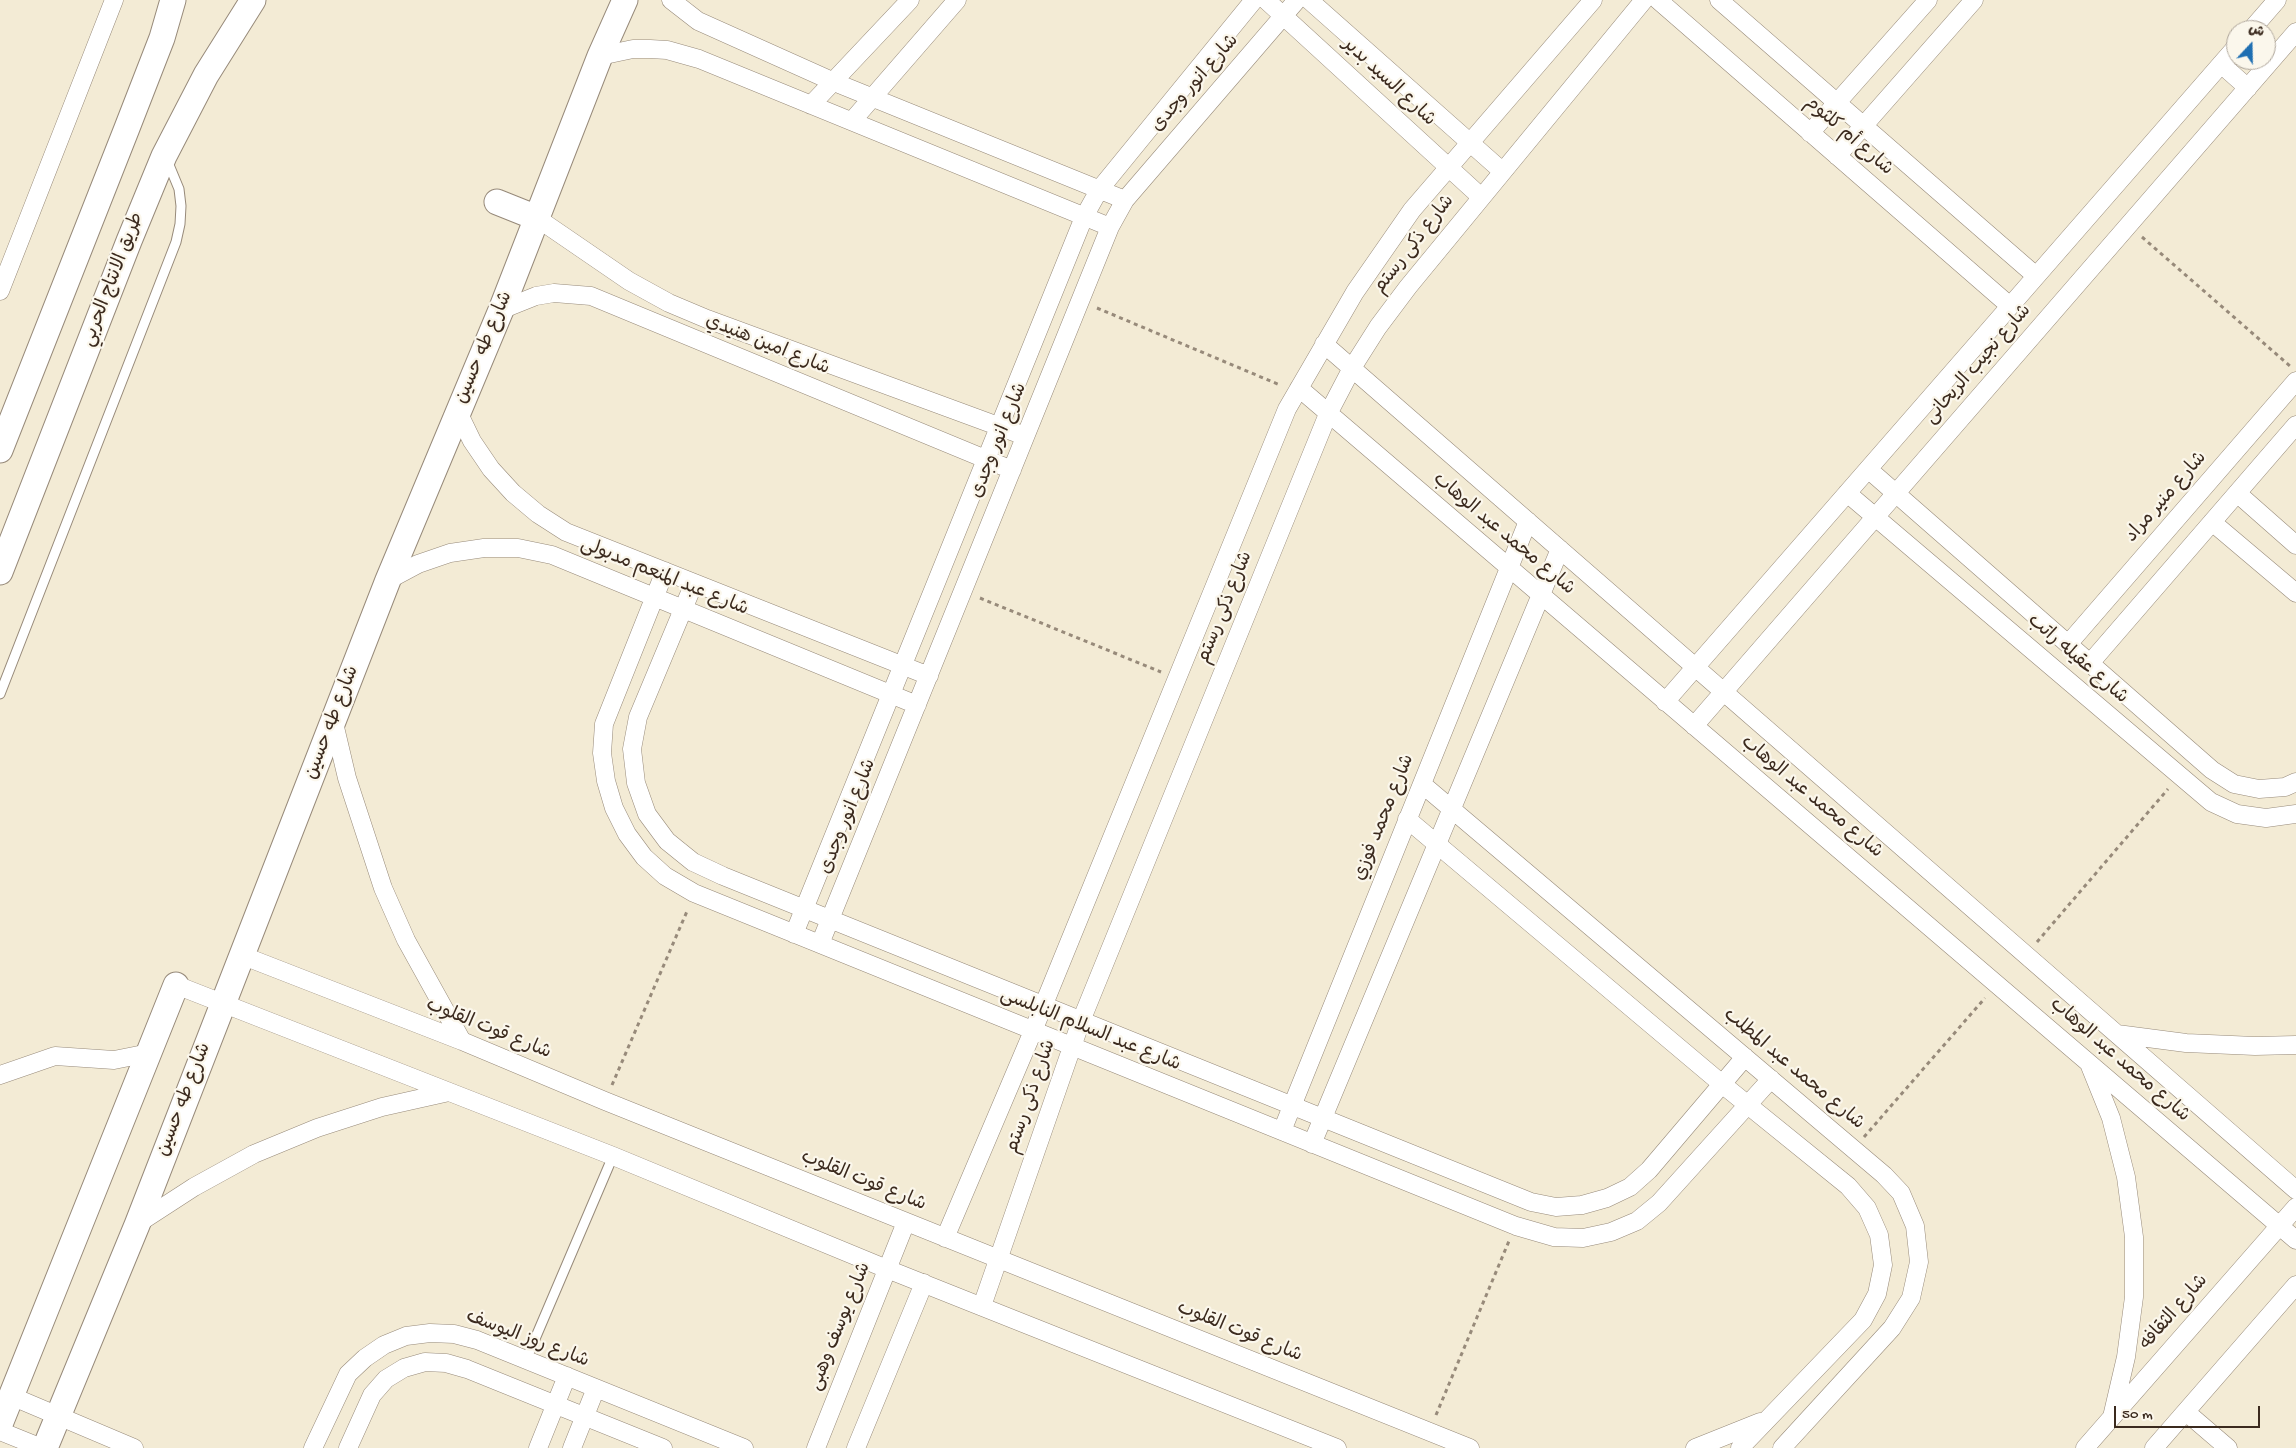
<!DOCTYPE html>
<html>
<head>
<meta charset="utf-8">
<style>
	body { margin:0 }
	#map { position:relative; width:2296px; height:1448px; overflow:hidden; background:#f3ebd5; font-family:"Gochi Hand","Playpen Sans Arabic",sans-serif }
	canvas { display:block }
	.north { position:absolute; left:2226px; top:20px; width:50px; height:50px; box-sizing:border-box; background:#fbf7ec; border:1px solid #aea59a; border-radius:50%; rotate:21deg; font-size:14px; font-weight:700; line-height:20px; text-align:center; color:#3b2a1e }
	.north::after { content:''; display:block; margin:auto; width:18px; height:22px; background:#1f6fb2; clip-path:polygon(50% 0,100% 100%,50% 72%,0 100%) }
	.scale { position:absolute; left:2114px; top:1406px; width:146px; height:22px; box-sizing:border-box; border:2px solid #3b2a1e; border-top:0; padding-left:6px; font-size:15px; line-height:18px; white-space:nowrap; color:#3b2a1e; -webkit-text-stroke:4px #fbf7ec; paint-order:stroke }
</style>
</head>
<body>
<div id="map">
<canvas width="2296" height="1448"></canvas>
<div class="north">ش</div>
<div class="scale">50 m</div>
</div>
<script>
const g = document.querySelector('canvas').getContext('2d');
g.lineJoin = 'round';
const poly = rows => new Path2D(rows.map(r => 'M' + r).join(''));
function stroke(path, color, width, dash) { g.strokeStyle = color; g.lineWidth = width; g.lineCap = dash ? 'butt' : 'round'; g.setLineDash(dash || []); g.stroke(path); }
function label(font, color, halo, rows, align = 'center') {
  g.font = font + ' "Gochi Hand","Playpen Sans Arabic",sans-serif'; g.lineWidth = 4.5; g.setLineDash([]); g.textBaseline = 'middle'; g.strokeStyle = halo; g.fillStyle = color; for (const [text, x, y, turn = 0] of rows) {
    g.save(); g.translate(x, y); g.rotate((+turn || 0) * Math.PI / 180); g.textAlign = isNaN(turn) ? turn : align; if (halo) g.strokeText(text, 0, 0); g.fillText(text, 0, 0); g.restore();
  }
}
const lane = poly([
	[0,694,176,242,180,224,181,206,179,189,167,160],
	[526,1360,613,1156]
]);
const street = poly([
	[671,0,698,21,834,82,1125,200],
	[1266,0,1481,197],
	[1309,0,1502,171],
	[1658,0,2010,306],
	[1719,0,2036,276],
	[2251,30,2277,0],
	[600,56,633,49,650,49,667,50,699,59,1110,227],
	[2221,64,2248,88],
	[811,105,910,0],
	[852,121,957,0],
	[1810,133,1928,0],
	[1837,156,1974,0],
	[537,218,629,281,669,303,707,319,1025,436],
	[0,291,114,0],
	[501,310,536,296,554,293,591,296,1012,470],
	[1324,344,2296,1190],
	[1299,388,2296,1240],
	[458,412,472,441,491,469,513,493,538,514,566,532,929,676],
	[1868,469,2212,770,2234,784,2259,789,2285,787,2296,782],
	[1847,493,2211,802,2237,814,2266,818,2296,814],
	[2237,493,2296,545],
	[2212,522,2296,593],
	[665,571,604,724,602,753,606,781,614,808,627,834,644,857,665,876,694,893,1516,1226,1554,1237,1583,1238,1611,1232,1637,1221,1659,1203,1771,1079],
	[388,580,418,564,450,553,484,548,518,548,552,555,917,705],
	[694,583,638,717,632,749,636,783,647,814,667,841,693,862,723,876,1531,1202,1556,1207,1582,1205,1607,1198,1630,1187,1649,1170,1745,1057],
	[2069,643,2296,381],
	[2091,662,2296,425],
	[1665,702,2236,47],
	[334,723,347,778,383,888,406,940,462,1041],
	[1694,726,2296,32],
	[1422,784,1884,1175,1901,1193,1915,1226,1919,1262,1911,1298,1892,1328,1782,1448],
	[1407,819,1722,1084,1848,1186,1867,1208,1879,1235,1883,1265,1877,1294,1863,1320,1740,1448],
	[794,934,1084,217,1099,190,1254,0],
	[820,944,1110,227,1125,200,1297,0],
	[241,955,462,1041,605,1101,1470,1448],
	[176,985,613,1156,887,1269,1337,1448],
	[2117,1034,2186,1043,2255,1046,2296,1045],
	[2090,1066,2111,1118,2126,1177,2134,1237,2134,1297,2126,1357,2112,1417],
	[0,1075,55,1056,114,1060,149,1053],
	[1282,1131,1528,521],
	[1312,1144,1560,549],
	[137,1224,194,1187,254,1154,317,1128,382,1107,449,1092],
	[945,1238,1033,1031,1287,409,1355,292,1412,210,1593,0],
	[982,1306,1081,1021,1328,414,1352,368,1378,327,1408,287,1644,0],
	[11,1396,134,1448],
	[2186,1412,2228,1448],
	[0,1431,42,1448],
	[313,1448,348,1374,365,1358,384,1345,406,1336,430,1333,454,1334,477,1340,744,1448],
	[348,1448,372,1395,386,1379,404,1368,425,1362,446,1363,467,1369,663,1448],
	[538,1448,567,1376],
	[572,1448,596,1388],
	[816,1448,906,1222],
	[856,1448,924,1283],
	[1695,1448,1760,1422],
	[2085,1448,2296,1207],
	[2154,1448,2296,1285]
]);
const secondary = poly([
	[497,202,537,218],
	[0,450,127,128,162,38,173,0],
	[0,572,129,241,164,156,206,75,253,0],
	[0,1424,176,985],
	[45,1448,137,1225,388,580,501,310,600,56,625,0]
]);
stroke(lane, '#978a7a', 11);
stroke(street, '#978a7a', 19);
stroke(secondary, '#978a7a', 27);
stroke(poly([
	[2142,237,2290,366],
	[1097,308,1280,385],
	[980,598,1161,672],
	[2037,942,2168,789],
	[612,1085,688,909],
	[1864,1137,1985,998],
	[1436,1415,1509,1241]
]), '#978a7a', 3, [4, 4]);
stroke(lane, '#fff', 9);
stroke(street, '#fff', 18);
stroke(secondary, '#fff', 25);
label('19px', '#3b2a1e', '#fbf7ec', [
	["شارع السيد بدير",1388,83,43],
	["شارع انور وجدى",1196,84,-49],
	["شارع أم كلثوم",1848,137,41],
	["شارع ذكى رستم",1415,245,-52],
	["طريق الانتاج الحربي",114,280,-69],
	["شارع امين هنيدي",767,346,22],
	["شارع طه حسين",485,348,-67],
	["شارع نجيب الريحانى",1979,365,-49],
	["شارع انور وجدى",1000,441,-68],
	["شارع منير مراد",2167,498,-49],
	["شارع محمد عبد الوهاب",1503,535,40],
	["شارع عبد المنعم مدبولى",664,578,22],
	["شارع ذكى رستم",1226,608,-68],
	["شارع عقيله راتب",2077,660,41],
	["شارع طه حسين",333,723,-69],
	["شارع محمد عبد الوهاب",1811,798,40],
	["شارع انور وجدى",849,817,-68],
	["شارع محمد فوزي",1385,818,-68],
	["شارع قوت القلوب",488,1030,22],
	["شارع عبد السلام النابلسى",1090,1031,22],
	["شارع محمد عبد الوهاب",2119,1061,41],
	["شارع محمد عبد المطلب",1793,1070,40],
	["شارع ذكى رستم",1032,1097,-71],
	["شارع طه حسين",185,1100,-69],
	["شارع قوت القلوب",863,1182,22],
	["شارع الثقافه",2175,1313,-49],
	["شارع يوسف وهبى",841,1327,-68],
	["شارع قوت القلوب",1239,1333,22],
	["شارع روز اليوسف",527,1340,21]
]);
</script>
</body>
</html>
